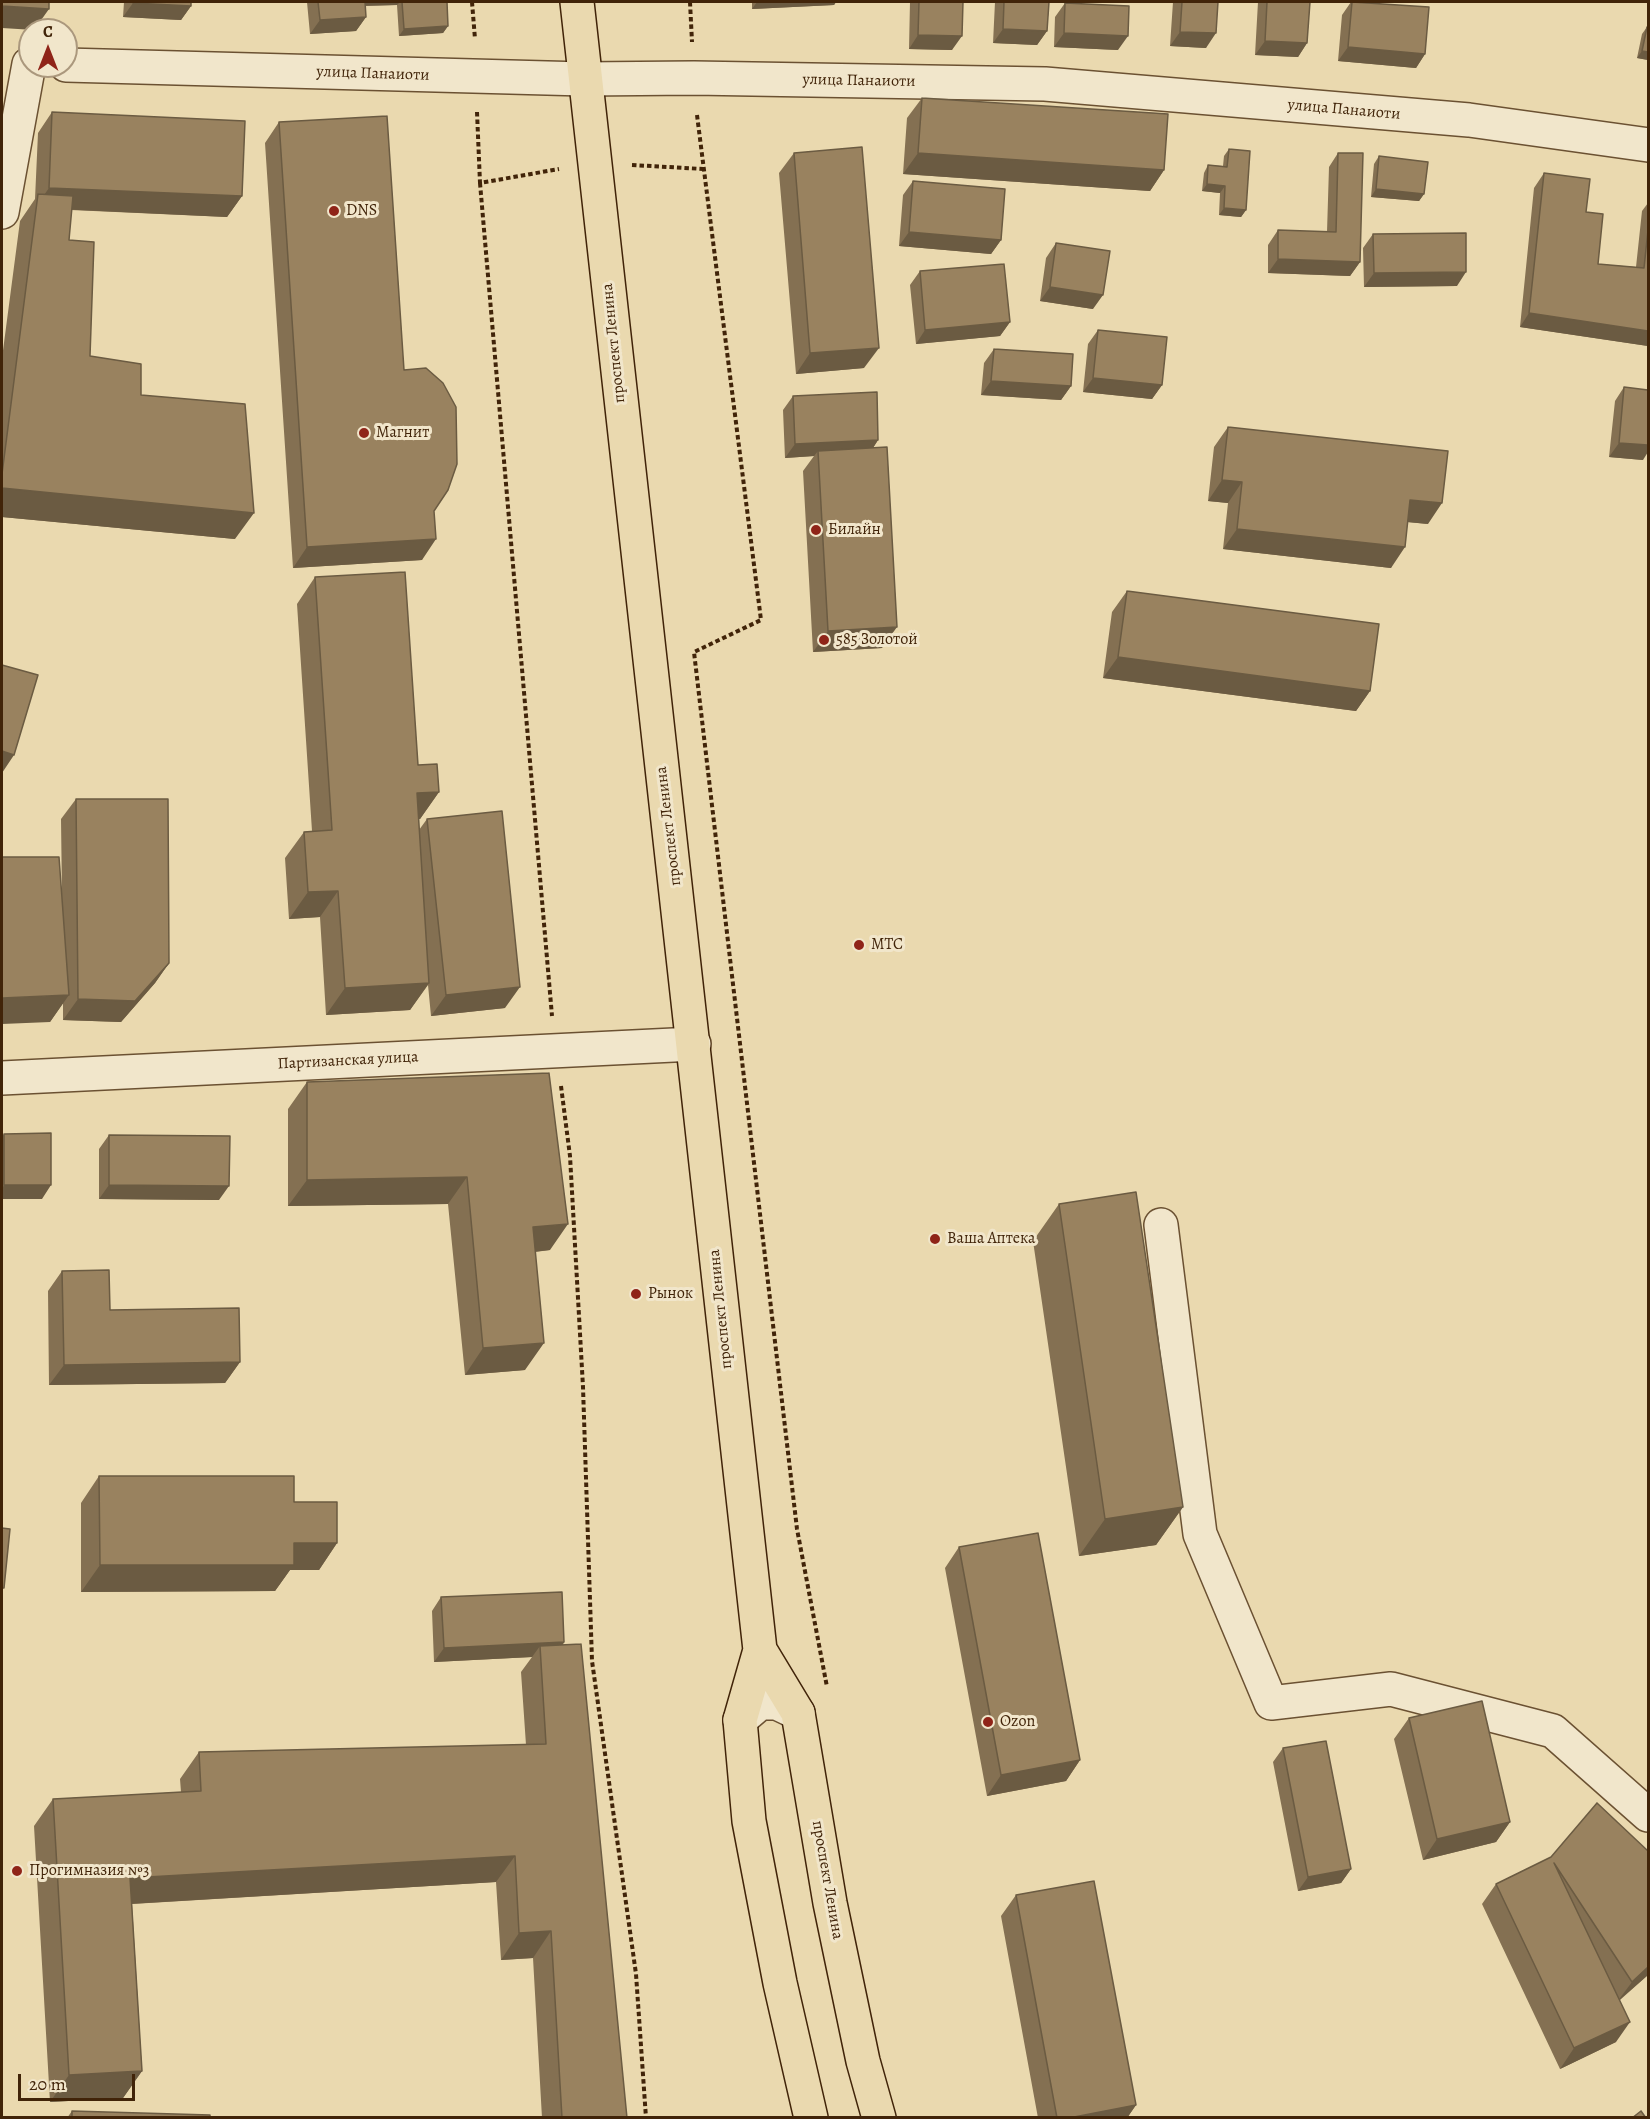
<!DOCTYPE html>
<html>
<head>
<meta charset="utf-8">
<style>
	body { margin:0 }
	#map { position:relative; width:1650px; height:2119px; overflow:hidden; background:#ead9af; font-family:Alegreya,serif }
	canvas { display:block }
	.frame { position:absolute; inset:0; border:3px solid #412409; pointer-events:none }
	.north { position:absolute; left:18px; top:18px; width:60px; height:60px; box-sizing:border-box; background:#f1e6cb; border:2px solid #ab987d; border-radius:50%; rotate:0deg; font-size:16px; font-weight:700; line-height:24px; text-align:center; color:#412409 }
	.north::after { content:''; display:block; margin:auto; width:21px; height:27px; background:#8f2418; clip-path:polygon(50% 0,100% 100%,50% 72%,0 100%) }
	.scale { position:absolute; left:18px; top:2074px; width:117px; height:27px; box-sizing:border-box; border:3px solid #412409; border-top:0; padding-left:8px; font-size:18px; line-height:21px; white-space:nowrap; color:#412409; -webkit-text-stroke:4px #f1e6cb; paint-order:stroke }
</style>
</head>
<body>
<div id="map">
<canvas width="1650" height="2119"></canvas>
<div class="frame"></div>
<div class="north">С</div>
<div class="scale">20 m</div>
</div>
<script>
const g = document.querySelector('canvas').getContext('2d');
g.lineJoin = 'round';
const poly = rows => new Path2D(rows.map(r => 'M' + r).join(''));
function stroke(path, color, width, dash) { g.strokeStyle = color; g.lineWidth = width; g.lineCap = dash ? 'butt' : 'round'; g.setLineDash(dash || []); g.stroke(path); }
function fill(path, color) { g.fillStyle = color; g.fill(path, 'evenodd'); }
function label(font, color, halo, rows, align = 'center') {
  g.font = font + ' Alegreya,serif'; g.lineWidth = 6; g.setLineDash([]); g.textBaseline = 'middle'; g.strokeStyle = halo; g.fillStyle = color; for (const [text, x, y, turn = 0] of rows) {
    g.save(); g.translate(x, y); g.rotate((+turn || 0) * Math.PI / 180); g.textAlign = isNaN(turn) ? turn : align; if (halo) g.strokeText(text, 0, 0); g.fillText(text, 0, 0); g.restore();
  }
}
const minor = poly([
	[66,65,584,79,694,78,1045,84,1469,120,1648,145],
	[2,212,29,64],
	[2,1078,694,1044],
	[1161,1225,1200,1534,1271,1703,1391,1689,1553,1731,1648,1815],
	[740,1720,760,1703,777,1703,798,1713]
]);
const major = poly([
	[577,2,760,1650,740,1720,749,1821,780,1983,811,2118],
	[760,1650,798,1713,830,1903,863,2061,879,2118]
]);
stroke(minor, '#6b5132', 36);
stroke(major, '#412409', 36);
stroke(poly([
	[472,2,475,39],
	[690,2,692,42],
	[477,112,480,183,559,169],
	[697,115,761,620,694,652,797,1529,827,1687],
	[632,165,703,169],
	[480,183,552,1016],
	[561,1086,570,1156,583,1387,592,1661,636,1974,646,2118]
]), '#412409', 4, [4.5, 3]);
stroke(minor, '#f1e6cb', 33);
stroke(major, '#ead9af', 33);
fill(poly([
	[124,2,191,2,191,6,181,20,123,17],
	[307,2,447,2,448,26,443,33,399,36,397,5,365,6,366,17,356,31,310,34],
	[752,2,836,2,834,5,752,9],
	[910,2,963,2,952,50,909,49],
	[995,2,1049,2,1047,31,1037,45,993,43],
	[1173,2,1218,2,1206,48,1170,46],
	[1258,2,1310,2,1307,43,1298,57,1255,55],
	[1351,2,1425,54,1416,68,1338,61,1342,15],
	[1065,3,1118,50,1054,47,1055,17],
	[1647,27,1648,27,1648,60,1637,58,1642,34],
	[922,98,1164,170,1150,191,903,174,907,118],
	[52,112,242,196,227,217,71,210,69,240,90,356,141,395,235,539,2,517,2,358,20,221,35,199,38,133],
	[279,122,434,511,422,560,293,568,265,143],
	[1229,149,1246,210,1241,217,1219,215,1220,193,1202,191,1204,173,1208,165,1223,166,1224,156],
	[794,153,864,368,796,374,779,173],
	[1338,153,1360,262,1350,276,1268,273,1268,245,1278,230,1327,232,1329,167],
	[1379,156,1424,194,1419,201,1371,197,1374,164],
	[1544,173,1586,212,1598,264,1636,267,1642,211,1648,203,1648,346,1520,327,1534,188],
	[913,181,1001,240,991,254,899,246,903,195],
	[1373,234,1457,286,1364,287,1363,248],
	[1056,243,1093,309,1040,301,1046,258],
	[920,271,1010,322,1000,336,916,344,910,285],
	[1098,330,1162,385,1152,399,1083,392,1088,344],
	[994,349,1071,386,1061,400,981,395,984,363],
	[1624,387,1643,460,1609,457,1615,401],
	[793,396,878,440,873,448,882,648,813,652,803,471,814,456,785,458,783,410],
	[1228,427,1428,524,1408,522,1391,568,1223,549,1228,503,1208,501,1214,447],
	[315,577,418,765,439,792,420,819,419,819,419,830,427,819,505,1008,431,1016,428,985,410,1010,326,1015,320,917,289,919,285,858,304,832,312,831,297,604],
	[1127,591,1370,691,1356,711,1103,678,1112,612],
	[76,799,169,963,155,983,121,1022,63,1020,63,1003,50,1022,62,896,61,819],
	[549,1073,550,1250,535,1252,525,1370,465,1375,448,1204,288,1206,288,1109,307,1082],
	[4,1134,42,1199,2,1199,2,1137],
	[109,1135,219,1200,99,1199,99,1149],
	[1059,1204,1183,1507,1156,1545,1079,1556,1033,1241],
	[62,1271,110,1310,240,1362,225,1383,49,1385,48,1291],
	[99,1476,294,1502,337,1543,319,1570,290,1570,275,1591,81,1592,81,1503],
	[959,1547,1080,1760,1066,1781,987,1796,945,1568],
	[441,1597,564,1642,563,1645,627,2118,542,2118,533,1958,501,1960,496,1882,132,1904,142,2071,123,2098,50,2102,34,1826,53,1799,181,1792,180,1779,199,1752,526,1745,521,1672,532,1657,434,1662,432,1611],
	[1409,1718,1510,1822,1496,1842,1423,1860,1394,1739],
	[1283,1748,1351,1869,1341,1883,1298,1891,1273,1762],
	[1648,1851,1648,1975,1620,2000,1616,2042,1560,2069,1482,1904,1496,1884,1551,1857],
	[1016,1895,1136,2105,1127,2118,1038,2118,1001,1916],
	[72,2111,210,2118,67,2118]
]), '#847052');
fill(poly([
	[357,2,400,2,397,5,354,6],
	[757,2,836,2,834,5,752,9],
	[133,3,191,6,181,20,123,17],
	[2,6,49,9,34,30,2,28],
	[366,17,356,31,310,34,320,20],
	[448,26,443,33,399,36,404,29],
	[1003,29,1047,31,1037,45,993,43],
	[1180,32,1216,33,1206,48,1170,46],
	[1064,33,1128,36,1118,50,1054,47],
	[918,35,962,36,952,50,909,49],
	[1265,41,1307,43,1298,57,1255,55],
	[1348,47,1425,54,1416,68,1338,61],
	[1642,51,1648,52,1648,60,1637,58],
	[918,153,1164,170,1150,191,903,174],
	[1207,184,1225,186,1220,193,1202,191],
	[49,188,242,196,227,217,36,208,37,205],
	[1376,189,1424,194,1419,201,1371,197],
	[1224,208,1246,210,1241,217,1219,215],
	[909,232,1001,240,991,254,899,246],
	[1278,259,1360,262,1350,276,1268,273],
	[1466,272,1457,286,1364,287,1374,273],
	[1050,287,1103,295,1093,309,1040,301],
	[1529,313,1648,331,1648,346,1520,327],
	[1010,322,1000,336,916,344,925,330],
	[879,348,864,368,796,374,810,353],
	[1093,378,1162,385,1152,399,1083,392],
	[991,381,1071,386,1061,400,981,395],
	[878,440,869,454,818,451,814,456,785,458,795,444],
	[1619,443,1648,445,1648,452,1643,460,1609,457],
	[1222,480,1242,482,1228,503,1208,501],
	[2,488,254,513,235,539,2,517],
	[1410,500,1442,503,1428,524,1396,521],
	[1237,529,1405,547,1391,568,1223,549],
	[436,539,422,560,293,568,307,547],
	[897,627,882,648,813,652,828,631],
	[1118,657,1370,691,1356,711,1103,678],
	[2,751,14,755,2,773],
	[439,792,420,819,398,820,417,793],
	[338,891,320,917,289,919,308,892],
	[169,963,155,983,121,1022,63,1020,78,999],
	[429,983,410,1010,326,1015,345,988],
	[520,987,505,1008,431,1016,446,995],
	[69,995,50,1022,2,1024,2,998],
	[467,1177,448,1204,288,1206,307,1180],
	[4,1185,51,1185,42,1199,2,1199,2,1189],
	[109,1185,229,1186,219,1200,99,1199],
	[568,1224,550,1250,514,1254,533,1227],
	[544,1343,525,1370,465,1375,483,1348],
	[240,1362,225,1383,49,1385,64,1365],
	[1183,1507,1156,1545,1079,1556,1105,1519],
	[294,1543,337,1543,319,1570,290,1570,275,1591,81,1592,100,1565],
	[564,1642,554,1656,540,1646,532,1657,434,1662,444,1648],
	[1080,1760,1066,1781,987,1796,1001,1775],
	[1510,1822,1496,1842,1423,1860,1437,1839],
	[515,1856,496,1882,112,1905,130,1878],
	[1351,1869,1341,1883,1298,1891,1308,1877],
	[551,1931,533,1958,501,1960,519,1933],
	[1648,1967,1648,1975,1617,2002,1632,1982],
	[1630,2022,1616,2042,1560,2069,1574,2048],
	[142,2071,123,2098,50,2102,69,2075],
	[1136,2105,1127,2118,1069,2118]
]), '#6b5b42');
const building = poly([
	[2,2,49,2,49,9,2,6,2,2],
	[133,2,191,2,191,6,133,3,133,2],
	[318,2,365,2,366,17,320,20,318,2],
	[402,2,447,2,448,26,404,29,402,2],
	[919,2,963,2,962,36,918,35,919,2],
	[1004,2,1049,2,1047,31,1003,29,1004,2],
	[1182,2,1218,2,1216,33,1180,32,1182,2],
	[1267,2,1310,2,1307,43,1265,41,1267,2],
	[1352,2,1429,7,1425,54,1348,47,1352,2],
	[1065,3,1129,6,1128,36,1064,33,1065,3],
	[1647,27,1648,27,1648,52,1642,51,1647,27],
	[922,98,1168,114,1164,170,918,153,922,98],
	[52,112,245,121,242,196,49,188,52,112],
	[387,116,404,370,426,368,443,383,456,407,457,464,448,490,434,511,436,539,307,547,279,122,387,116],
	[862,147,879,348,810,353,794,153,862,147],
	[1229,149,1250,151,1246,210,1224,208,1225,186,1207,184,1208,165,1227,167,1229,149],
	[1338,153,1363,153,1360,262,1278,259,1278,230,1336,232,1338,153],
	[1379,156,1428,162,1424,194,1376,189,1379,156],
	[1544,173,1590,179,1586,212,1603,214,1598,264,1644,268,1648,230,1648,331,1529,313,1544,173],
	[913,181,1005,189,1001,240,909,232,913,181],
	[38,194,73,196,69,240,94,242,90,356,141,364,141,395,245,404,254,513,2,488,2,474,38,194],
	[1466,233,1466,272,1374,273,1373,234,1466,233],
	[1056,243,1110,251,1103,295,1050,287,1056,243],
	[1004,264,1010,322,925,330,920,271,1004,264],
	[1098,330,1167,337,1162,385,1093,378,1098,330],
	[994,349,1073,354,1071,386,991,381,994,349],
	[1624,387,1648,390,1648,445,1619,443,1624,387],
	[877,392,878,440,795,444,793,396,877,392],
	[1228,427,1448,451,1442,503,1410,500,1405,547,1237,529,1242,482,1222,480,1228,427],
	[887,447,897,627,828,631,818,451,887,447],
	[405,572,418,765,437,764,439,792,417,793,429,983,345,988,338,891,308,892,304,832,332,830,315,577,405,572],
	[1127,591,1379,624,1370,691,1118,657,1127,591],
	[2,665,38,675,14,755,2,751,2,665],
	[76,799,168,799,169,963,135,1001,78,999,76,799],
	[502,811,520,987,446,995,427,819,502,811],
	[2,857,59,857,69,995,2,998,2,857],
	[549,1073,568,1224,533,1227,544,1343,483,1348,467,1177,307,1180,307,1082,549,1073],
	[51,1133,51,1185,4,1185,4,1134,51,1133],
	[109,1135,230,1136,229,1186,109,1185,109,1135],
	[1136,1192,1183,1507,1105,1519,1059,1204,1136,1192],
	[109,1270,110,1310,239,1308,240,1362,64,1365,62,1271,109,1270],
	[99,1476,294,1476,294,1502,337,1502,337,1543,294,1543,294,1565,100,1565,99,1476],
	[2,1528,10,1529,4,1588,2,1588,2,1528],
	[1038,1533,1080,1760,1001,1775,959,1547,1038,1533],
	[562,1592,564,1642,444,1648,441,1597,562,1592],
	[581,1644,627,2118,562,2118,551,1931,519,1933,515,1856,130,1878,142,2071,69,2075,53,1799,201,1791,199,1752,546,1744,540,1646,581,1644],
	[1482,1701,1510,1822,1437,1839,1409,1718,1482,1701],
	[1326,1741,1351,1869,1308,1877,1283,1748,1326,1741],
	[1597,1803,1648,1851,1648,1967,1632,1982,1554,1863,1630,2022,1574,2048,1496,1884,1551,1857,1597,1803],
	[1094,1881,1136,2105,1069,2118,1057,2118,1016,1895,1094,1881],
	[72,2111,210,2115,210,2118,72,2118,72,2111],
	[1641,2111,1646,2118,1632,2118,1641,2111]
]);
fill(building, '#99825f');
stroke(building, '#6b5b42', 1.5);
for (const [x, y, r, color] of [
	[334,211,6,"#8f2418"],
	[364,433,6,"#8f2418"],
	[816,530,6,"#8f2418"],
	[824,640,6,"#8f2418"],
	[859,945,6,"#8f2418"],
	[935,1239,6,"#8f2418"],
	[636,1294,6,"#8f2418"],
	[988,1722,6,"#8f2418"],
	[17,1871,6,"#8f2418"]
]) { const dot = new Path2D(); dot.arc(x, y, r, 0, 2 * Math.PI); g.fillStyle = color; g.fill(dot); stroke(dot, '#f1e6cb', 2); }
label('16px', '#412409', '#f1e6cb', [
	["улица Панаиоти",373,74,2],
	["улица Панаиоти",859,81,1],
	["улица Панаиоти",1344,110,5],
	["проспект Ленина",614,343,-96],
	["проспект Ленина",669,826,-97],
	["Партизанская улица",348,1061,-3],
	["проспект Ленина",721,1309,-96],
	["проспект Ленина",827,1880,80]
]);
label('16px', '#412409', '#f1e6cb', [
	["DNS",346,211],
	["Магнит",376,433],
	["Билайн",828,530],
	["585 Золотой",836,640],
	["МТС",871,945],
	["Ваша Аптека",947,1239],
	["Рынок",648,1294],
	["Ozon",1000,1722],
	["Прогимназия №3",29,1871]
], 'left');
</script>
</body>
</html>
